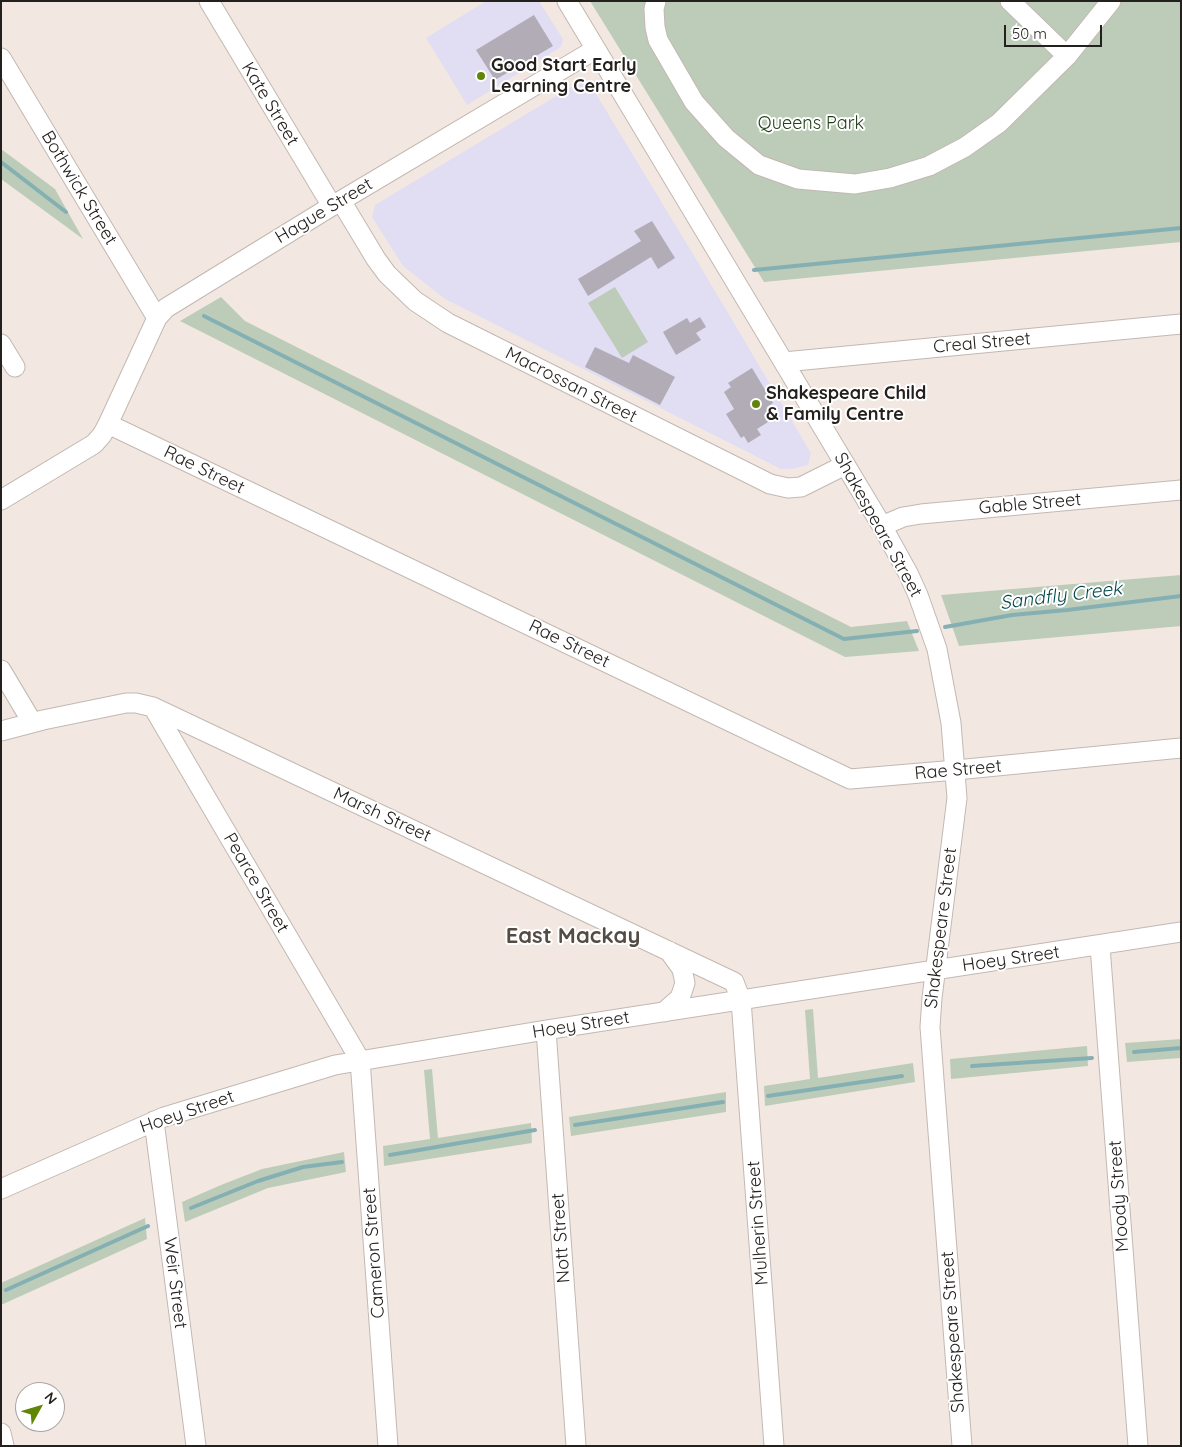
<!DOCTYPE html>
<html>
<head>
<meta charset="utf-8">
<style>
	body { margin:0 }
	#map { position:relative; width:1182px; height:1447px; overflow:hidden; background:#f3e8e1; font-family:Quicksand,sans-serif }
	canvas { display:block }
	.frame { position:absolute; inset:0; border:2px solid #24201e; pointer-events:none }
	.north { position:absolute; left:15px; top:1382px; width:50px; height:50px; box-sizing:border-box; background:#fff; border:1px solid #a7a6a5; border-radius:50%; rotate:51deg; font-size:14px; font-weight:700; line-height:20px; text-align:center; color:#24201e }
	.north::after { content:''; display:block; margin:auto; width:18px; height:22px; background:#618607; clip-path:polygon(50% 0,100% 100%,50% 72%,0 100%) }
	.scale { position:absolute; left:1004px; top:25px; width:98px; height:22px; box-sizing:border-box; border:2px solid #24201e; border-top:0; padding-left:6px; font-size:15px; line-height:18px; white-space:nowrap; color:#24201e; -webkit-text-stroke:4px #fff; paint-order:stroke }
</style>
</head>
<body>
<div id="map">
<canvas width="1182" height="1447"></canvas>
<div class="frame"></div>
<div class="north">N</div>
<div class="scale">50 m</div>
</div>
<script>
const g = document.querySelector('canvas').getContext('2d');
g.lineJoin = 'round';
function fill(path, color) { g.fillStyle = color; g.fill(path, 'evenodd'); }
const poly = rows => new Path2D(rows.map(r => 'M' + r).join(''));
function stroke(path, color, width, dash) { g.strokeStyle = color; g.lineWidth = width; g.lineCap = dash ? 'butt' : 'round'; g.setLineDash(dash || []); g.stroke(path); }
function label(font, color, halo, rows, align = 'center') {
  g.font = font + ' Quicksand,sans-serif'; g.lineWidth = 4; g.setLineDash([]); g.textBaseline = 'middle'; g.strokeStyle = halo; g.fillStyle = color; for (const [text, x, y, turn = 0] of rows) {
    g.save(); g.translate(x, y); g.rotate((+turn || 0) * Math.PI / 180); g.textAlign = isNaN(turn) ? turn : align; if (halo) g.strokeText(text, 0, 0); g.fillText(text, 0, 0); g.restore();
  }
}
fill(poly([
	[486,1,539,1,563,39,561,47,467,105,426,38],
	[578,83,590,84,699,264,811,453,808,465,791,469,781,469,445,299,403,266,372,217,375,205]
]), '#e1ddf3');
fill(poly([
	[590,1,1181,1,1181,242,764,282],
	[1,149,55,189,83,239,1,179],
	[615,287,648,342,622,358,588,303],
	[221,297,245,321,851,627,907,621,919,651,845,657,180,321],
	[1181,575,1181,626,959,646,941,595],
	[813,1009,818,1078,913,1063,915,1082,765,1106,764,1086,810,1079,805,1010],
	[1181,1039,1181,1058,1127,1062,1125,1043],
	[1087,1046,1088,1066,951,1079,950,1059],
	[432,1069,438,1138,531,1123,532,1143,384,1166,383,1146,430,1139,424,1070],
	[726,1092,726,1112,571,1136,569,1117],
	[344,1152,346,1172,268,1188,185,1222,182,1202,221,1185,262,1169],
	[145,1218,147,1239,1,1305,1,1283]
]), '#bdccb9');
stroke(poly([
	[1,162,66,212],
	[754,270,1181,228],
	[204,316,844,639,917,631],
	[945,627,1012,615,1067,610,1181,596],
	[1134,1052,1181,1048],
	[972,1066,1092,1058],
	[768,1096,902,1076],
	[575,1125,723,1102],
	[390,1155,535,1130],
	[191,1208,258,1181,303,1167,342,1162],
	[6,1290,148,1226]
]), '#85b0b3', 4);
fill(poly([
	[534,15,553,46,495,80,476,50],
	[652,221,675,258,658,269,651,257,588,296,578,279,641,241,634,231],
	[700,317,706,327,696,333,701,340,676,355,663,332,687,318,690,323],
	[595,347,629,363,633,355,675,377,660,405,585,367],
	[752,368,773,403,767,407,770,412,764,415,768,422,757,429,761,435,748,443,744,436,741,438,726,414,734,409,724,392,731,387,728,383]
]), '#b1acb6');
const minor = poly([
	[209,1,332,206],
	[567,1,882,526,908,573,918,595,937,649,951,723,957,798,932,998,930,1027,962,1446],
	[656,1,654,9,655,27,658,40,694,102,726,138,759,165,798,179,855,184,890,178,929,166,965,147,999,123,1067,56,1111,1],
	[1010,1,1067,56],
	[1,58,157,318],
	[341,201,376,259,387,274,415,301,448,323,770,484,788,488,801,487,845,465],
	[1,344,15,367],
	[784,362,1181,324],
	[108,424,157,318,166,308,332,206,596,49],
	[1,500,94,444,102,435,108,424,850,779,956,770,1181,748],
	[882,526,903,517,921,514,1181,490],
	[1,670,32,722],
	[153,707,360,1060,388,1446],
	[1,731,43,720,126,703,136,703,153,707,734,982,741,1000,774,1446],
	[1100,946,1138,1446],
	[664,1012,680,998,685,983,682,969,669,951],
	[546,1030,576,1446],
	[154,1121,196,1446],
	[1,1189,164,1117,335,1065,546,1030,1181,932],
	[1,1433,4,1446]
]);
stroke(minor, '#c3b8b1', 21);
stroke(minor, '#fff', 19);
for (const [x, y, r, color] of [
	[481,76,5,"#618607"],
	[756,404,5,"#618607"]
]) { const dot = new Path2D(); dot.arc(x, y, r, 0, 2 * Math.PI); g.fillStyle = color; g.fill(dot); stroke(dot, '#fff', 2); }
label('bold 18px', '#24201e', '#fff', [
	["Good Start Early",491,66],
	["Learning Centre",491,87],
	["Shakespeare Child",766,394],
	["& Family Centre",766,415]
], 'left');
label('18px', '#24201e', '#fff', [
	["Kate Street",270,104,59],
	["Bothwick Street",79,188,59],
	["Hague Street",324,211,-31],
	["Creal Street",982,343,-5],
	["Macrossan Street",571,385,27],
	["Rae Street",204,470,26],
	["Gable Street",1030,504,-5],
	["Shakespeare Street",878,525,61],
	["Rae Street",569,644,26],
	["Rae Street",958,770,-5],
	["Marsh Street",382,815,25],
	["Pearce Street",256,883,60],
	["Shakespeare Street",941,928,-83],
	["Hoey Street",1011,959,-8],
	["Hoey Street",581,1025,-9],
	["Hoey Street",187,1112,-19],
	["Moody Street",1119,1196,-94],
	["Mulherin Street",758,1223,-94],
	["Nott Street",561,1238,-94],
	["Cameron Street",374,1253,-94],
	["Weir Street",175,1283,83],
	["Shakespeare Street",953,1332,-94]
]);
label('18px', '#204018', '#fff', [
	["Queens Park",811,124]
]);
label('italic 19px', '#03474c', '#fff', [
	["Sandfly Creek",1061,596,-7]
]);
label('bold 22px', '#544b45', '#fff', [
	["East Mackay",573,936]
]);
</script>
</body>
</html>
